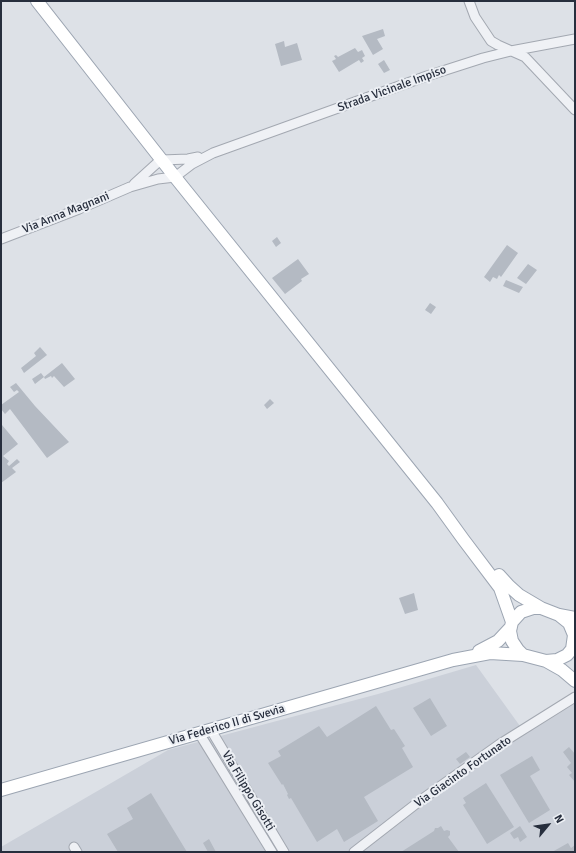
<!DOCTYPE html>
<html>
<head>
<meta charset="utf-8">
<style>
	body { margin:0 }
	#map { position:relative; width:576px; height:853px; overflow:hidden; background:#dde1e7; font-family:Signika,sans-serif }
	canvas { display:block }
	.frame { position:absolute; inset:0; border:2px solid #272e3d; pointer-events:none }
	.north { position:absolute; left:528px; top:805px; width:40px; height:40px; -webkit-text-stroke:3px #eceff4; paint-order:stroke; rotate:61deg; font-size:11px; font-weight:700; line-height:16px; text-align:center; color:#272e3d }
	.north::after { content:''; display:block; margin:auto; width:14px; height:18px; background:#272e3d; clip-path:polygon(50% 0,100% 100%,50% 72%,0 100%) }
</style>
</head>
<body>
<div id="map">
<canvas width="576" height="853"></canvas>
<div class="frame"></div>
<div class="north">N</div>
</div>
<script>
const g = document.querySelector('canvas').getContext('2d');
g.lineJoin = 'round';
function fill(path, color) { g.fillStyle = color; g.fill(path, 'evenodd'); }
const poly = rows => new Path2D(rows.map(r => 'M' + r).join(''));
function stroke(path, color, width, dash) { g.strokeStyle = color; g.lineWidth = width; g.lineCap = dash ? 'butt' : 'round'; g.setLineDash(dash || []); g.stroke(path); }
function label(font, color, halo, rows, align = 'center') {
  g.font = font + ' Signika,sans-serif'; g.lineWidth = 4; g.setLineDash([]); g.textBaseline = 'middle'; g.strokeStyle = halo; g.fillStyle = color; for (const [text, x, y, turn = 0] of rows) {
    g.save(); g.translate(x, y); g.rotate((+turn || 0) * Math.PI / 180); g.textAlign = isNaN(turn) ? turn : align; if (halo) g.strokeText(text, 0, 0); g.fillText(text, 0, 0); g.restore();
  }
}
fill(poly([
	[476,665,525,733,575,701,575,852,1,852,1,847,168,750,378,694]
]), '#cbd0d9');
fill(poly([
	[383,29,385,36,377,39,383,49,373,55,362,36],
	[284,41,285,47,297,43,302,60,281,66,275,44],
	[355,48,358,52,362,50,365,56,362,58,364,61,361,63,359,60,339,72,332,61,336,59,334,56,336,55,338,57],
	[384,60,390,70,384,73,378,64],
	[277,237,281,243,276,247,272,241],
	[507,245,518,253,501,277,499,275,497,279,493,277,490,282,484,277],
	[298,259,309,274,301,279,302,281,285,294,272,278],
	[528,264,537,270,526,284,517,278],
	[506,280,523,287,519,293,503,286],
	[430,303,436,307,431,314,425,310],
	[40,347,47,355,24,373,21,368,36,356,34,353],
	[62,363,75,379,64,387,54,376,52,378,51,376,45,379,44,377,35,384,32,379,41,373,44,377],
	[16,383,35,406,69,442,47,458,10,409,5,414,1,409,1,405,19,392,17,390,14,392,10,387],
	[270,399,274,403,267,409,264,405],
	[2,425,18,444,3,456,9,461,7,464,9,466,17,459,20,462,12,468,16,472,1,483,1,426],
	[414,593,418,610,405,614,399,598],
	[430,698,447,726,431,736,413,708],
	[376,706,391,730,394,729,405,746,402,748,413,767,364,797,378,821,344,842,337,829,317,842,291,798,289,799,287,795,288,794,283,784,282,785,268,763,281,756,278,751,319,726,327,737],
	[569,747,575,754,575,782,569,775,572,773,567,767,571,763,563,752],
	[466,752,470,757,460,764,456,759],
	[532,756,540,770,530,776,550,810,529,823,500,775],
	[486,783,514,827,487,844,463,805,466,803,463,798],
	[151,793,187,852,118,852,107,834,133,819,127,808],
	[441,826,444,831,447,830,450,831,450,835,448,837,459,852,401,852,434,831,435,828,438,828],
	[520,826,527,837,520,842,518,837,514,839,510,833],
	[209,839,216,852,208,852,203,843],
	[568,843,571,848,575,845,575,852,552,852]
]), '#b4bac3');
const minor = poly([
	[469,1,475,17,491,41,498,45,525,57,575,110],
	[134,184,156,164,162,160,188,159,198,157],
	[1,239,79,209,130,187,158,179,175,177,192,164,213,153,427,76,483,58,511,51,575,39],
	[211,730,284,852],
	[199,733,272,852],
	[74,847,77,852],
	[354,852,421,800,500,744,575,697]
]);
const major = poly([
	[37,1,175,177,437,503,463,539,500,588,512,622],
	[499,575,509,586,519,595,541,608],
	[559,615,569,623,574,635,572,649,567,655,557,660,546,661,523,655,518,650,512,641,510,631,512,622,521,612,533,608,541,608,559,615,575,618],
	[479,651,498,641,511,627],
	[546,661,562,670,575,681],
	[1,790,453,660,490,653,523,655]
]);
stroke(minor, '#a3a8b1', 11);
stroke(major, '#9ca5b2', 14);
stroke(minor, '#eff1f5', 9);
stroke(major, '#fff', 12);
label('12px', '#272e3d', '#eceff4', [
	["Strada Vicinale Impiso",392,89,-20],
	["Via Anna Magnani",66,213,-22],
	["Via Federico II di Svevia",227,725,-16],
	["Via Giacinto Fortunato",463,772,-35],
	["Via Filippo Gisotti",248,791,59]
]);
</script>
</body>
</html>
